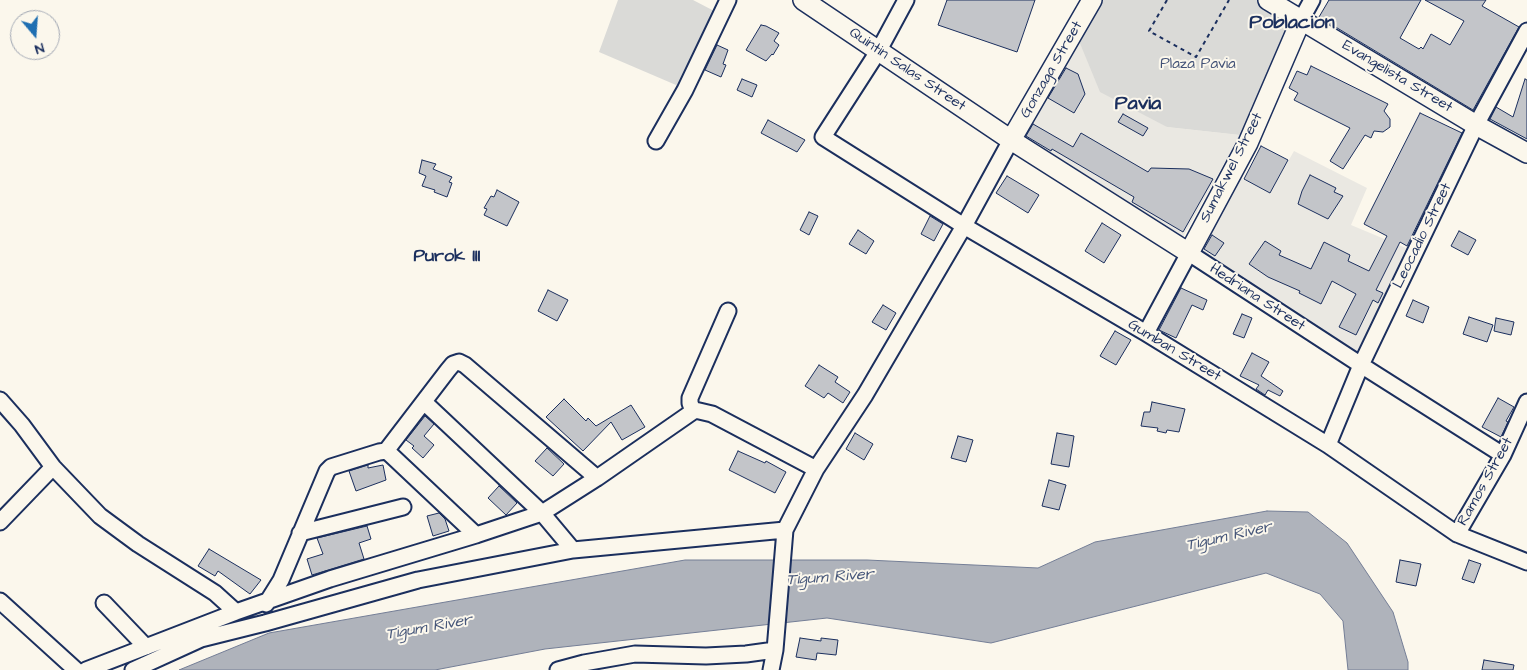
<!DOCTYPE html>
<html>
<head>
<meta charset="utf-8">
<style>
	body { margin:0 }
	#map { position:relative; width:1527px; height:670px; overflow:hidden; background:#fbf7ec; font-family:"Architects Daughter",sans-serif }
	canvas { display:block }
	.north { position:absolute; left:10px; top:10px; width:50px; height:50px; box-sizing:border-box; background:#fbf7ec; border:1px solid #a1a7b3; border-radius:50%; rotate:162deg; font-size:14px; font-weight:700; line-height:20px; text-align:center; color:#1b2f5e }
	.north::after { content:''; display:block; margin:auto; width:18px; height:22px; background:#1f6fb2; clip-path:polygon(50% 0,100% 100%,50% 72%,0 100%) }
</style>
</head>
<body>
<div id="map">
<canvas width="1527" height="670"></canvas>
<div class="north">N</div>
</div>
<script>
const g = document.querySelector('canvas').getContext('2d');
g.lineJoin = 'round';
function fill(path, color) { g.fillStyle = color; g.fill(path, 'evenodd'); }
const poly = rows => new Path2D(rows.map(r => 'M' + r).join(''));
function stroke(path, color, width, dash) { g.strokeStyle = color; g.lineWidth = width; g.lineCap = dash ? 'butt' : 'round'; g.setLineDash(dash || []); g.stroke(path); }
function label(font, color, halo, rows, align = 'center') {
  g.font = font + ' "Architects Daughter",sans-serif'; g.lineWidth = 4; g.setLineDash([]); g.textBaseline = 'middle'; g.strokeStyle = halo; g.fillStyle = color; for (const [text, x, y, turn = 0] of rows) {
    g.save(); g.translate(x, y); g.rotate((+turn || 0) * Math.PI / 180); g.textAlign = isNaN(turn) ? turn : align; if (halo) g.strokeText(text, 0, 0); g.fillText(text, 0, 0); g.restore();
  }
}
fill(poly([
	[1077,36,1167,127,1240,135,1183,237,1018,134],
	[1294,151,1367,188,1351,225,1406,248,1358,355,1199,250,1236,176,1270,193]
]), '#eae8e2');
fill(poly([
	[618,0,693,0,718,13,683,88,599,52],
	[1098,0,1258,0,1297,22,1240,135,1167,127,1100,92,1077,36]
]), '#dadad7');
const water = poly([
	[1267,511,1308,512,1347,543,1393,612,1408,662,1408,670,1348,670,1343,621,1320,594,1266,573,991,643,827,618,545,649,435,670,179,670,269,633,685,560,867,560,1038,568,1095,542,1267,511]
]);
fill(water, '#afb3bb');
stroke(water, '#747e96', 1);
const building = poly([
	[947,0,1035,0,1017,52,938,25,947,0],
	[1329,0,1421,0,1400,38,1419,49,1421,47,1423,49,1431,34,1450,45,1464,21,1425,0,1486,0,1482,6,1519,27,1473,110,1319,17,1329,0],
	[761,25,766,26,779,33,774,41,779,45,773,55,772,54,766,61,746,50,761,25],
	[717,45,728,50,723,64,726,65,721,77,705,70,717,45],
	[1311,66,1388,104,1384,111,1390,119,1390,127,1383,132,1374,131,1371,138,1365,135,1343,169,1330,161,1350,128,1294,100,1298,93,1289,88,1297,71,1307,75,1311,66],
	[1066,68,1078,74,1085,94,1074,113,1048,98,1066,68],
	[742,79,757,85,752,97,737,90,742,79],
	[1525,79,1527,80,1527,139,1490,119,1496,107,1513,117,1525,79],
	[1420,113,1462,133,1407,246,1400,242,1376,290,1383,293,1378,303,1373,300,1356,335,1339,327,1356,294,1332,281,1321,304,1299,293,1300,291,1268,277,1249,264,1265,241,1281,251,1279,255,1311,269,1324,242,1350,255,1348,261,1369,271,1387,236,1364,224,1420,113],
	[1123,114,1148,128,1143,136,1118,122,1123,114],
	[768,120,805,140,797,152,761,133,768,120],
	[1033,124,1073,147,1081,133,1148,172,1151,168,1189,169,1213,179,1183,232,1132,202,1134,197,1052,149,1051,151,1026,136,1033,124],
	[1261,146,1288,160,1270,193,1244,179,1261,146],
	[422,160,436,164,433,169,452,177,449,182,452,183,447,197,434,192,435,190,422,186,426,176,419,173,422,160],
	[1310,175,1336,188,1334,192,1343,196,1328,219,1298,204,1302,191,1310,175],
	[1007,176,1039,195,1028,213,996,193,1007,176],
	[497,190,519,202,507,226,484,215,487,209,484,208,491,196,494,197,497,190],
	[809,212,818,216,809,235,800,230,809,212],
	[930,216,943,224,934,241,921,234,930,216],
	[1102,223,1121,235,1104,263,1085,251,1102,223],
	[858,230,874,241,866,254,849,244,858,230],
	[1459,231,1476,240,1468,255,1451,246,1459,231],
	[1212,235,1224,243,1215,256,1204,249,1212,235],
	[1181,288,1207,300,1203,310,1192,305,1176,338,1159,330,1181,288],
	[548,290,568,300,557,321,538,311,548,290],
	[1413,300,1429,307,1423,323,1406,316,1413,300],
	[883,305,896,313,886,330,872,322,883,305],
	[1242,314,1252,318,1244,338,1233,334,1242,314],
	[1469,317,1493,325,1487,342,1463,334,1469,317],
	[1496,318,1514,322,1511,335,1494,331,1496,318],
	[1115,331,1131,340,1116,365,1100,356,1115,331],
	[1252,353,1269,362,1261,376,1283,391,1280,396,1268,390,1265,395,1256,389,1259,385,1240,376,1252,353],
	[819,365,838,377,835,382,850,392,843,403,828,393,824,398,805,386,819,365],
	[1498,398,1514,407,1506,421,1508,422,1501,437,1482,427,1498,398],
	[564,399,586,421,588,418,596,426,631,405,645,427,622,440,611,422,583,451,546,417,564,399],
	[1152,402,1185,409,1179,432,1167,430,1166,433,1157,431,1158,428,1141,426,1144,412,1150,412,1152,402],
	[425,416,434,424,424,436,434,445,423,458,412,448,414,446,406,440,425,416],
	[855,433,873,444,864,460,846,449,855,433],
	[1057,433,1074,436,1069,467,1051,464,1057,433],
	[958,436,973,440,966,462,951,458,958,436],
	[547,448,564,464,553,476,535,461,547,448],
	[738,451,765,463,766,461,786,472,775,493,729,470,738,451],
	[368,465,368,468,383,465,386,480,356,491,349,471,368,465],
	[1049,480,1066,485,1059,510,1042,506,1049,480],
	[499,486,517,503,506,515,488,498,499,486],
	[439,513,445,519,449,531,433,536,427,516,439,513],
	[367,526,371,539,359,543,364,559,312,575,307,559,323,554,317,538,367,526],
	[209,549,261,580,250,594,218,571,215,576,198,566,209,549],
	[1400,560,1421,564,1416,586,1396,582,1400,560],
	[1469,560,1481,564,1474,583,1462,579,1469,560],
	[800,638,821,641,821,638,838,640,836,655,817,653,816,660,796,657,800,638],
	[1484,660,1514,665,1513,670,1482,670,1484,660]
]);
fill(building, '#c3c5c9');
stroke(building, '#1b2f5e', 1);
const minor = poly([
	[906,0,879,50,823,137,964,226,1146,333,1328,445,1457,534,1527,562],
	[1301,20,1312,0],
	[656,141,685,90,728,0],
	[1146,333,1189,253,1361,365,1503,455],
	[0,400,22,425,53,467,100,516,138,544,215,593,236,612],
	[424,402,542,513,573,550],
	[693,411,690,403,690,398,728,311],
	[1328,445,1361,365,1476,125,1527,31],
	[386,451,448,370,453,364,459,362,465,365,597,478],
	[0,522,53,467],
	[300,533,403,507],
	[1457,534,1503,455,1527,402],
	[0,601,76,670],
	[104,603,146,647],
	[266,604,281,580,327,471,331,467,379,452,386,451,390,454,476,535],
	[86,670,236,612,330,579,476,535,542,513,597,478,695,410,712,414,816,469],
	[133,670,201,639,265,623,418,580,573,550,785,530],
	[558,670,584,663,635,654,706,656,746,654,775,650],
	[771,670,775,650,785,530,816,469,865,395,964,226,1011,140]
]);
const major = poly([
	[803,0,1011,140,1189,253,1248,143,1301,20],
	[1268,0,1476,125,1527,153],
	[1011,140,1092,0]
]);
stroke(minor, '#1b2f5e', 19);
stroke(major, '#1b2f5e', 22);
stroke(poly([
	[1167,0,1149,31,1196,57,1229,0]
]), '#1b2f5e', 2, [4, 4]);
stroke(minor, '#fbf7ec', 15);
stroke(major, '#fbf7ec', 19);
label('15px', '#415176', '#fbf7ec', [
	["Plaza Pavia",1198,65]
]);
label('15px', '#1b2f5e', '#fbf7ec', [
	["Quintin Salas Street",907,70,34],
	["Gonzaga Street",1052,70,-60],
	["Evangelista Street",1397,77,31],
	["Sumakwel Street",1232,168,-63],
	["Leocadio Street",1423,236,-64],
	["Hedriana Street",1257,298,33],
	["Gumban Street",1174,351,31],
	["Ramos Street",1486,482,-61]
]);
label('italic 16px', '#47577a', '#fbf7ec', [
	["Tigum River",1229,537,-13],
	["Tigum River",830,578,-4],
	["Tigum River",429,628,-10]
]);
label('bold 18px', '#1b2f5e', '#fbf7ec', [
	["Purok III",447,257]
]);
label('bold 20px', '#1b2f5e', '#fbf7ec', [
	["Poblacion",1292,24],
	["Pavia",1138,105]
]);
</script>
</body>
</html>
